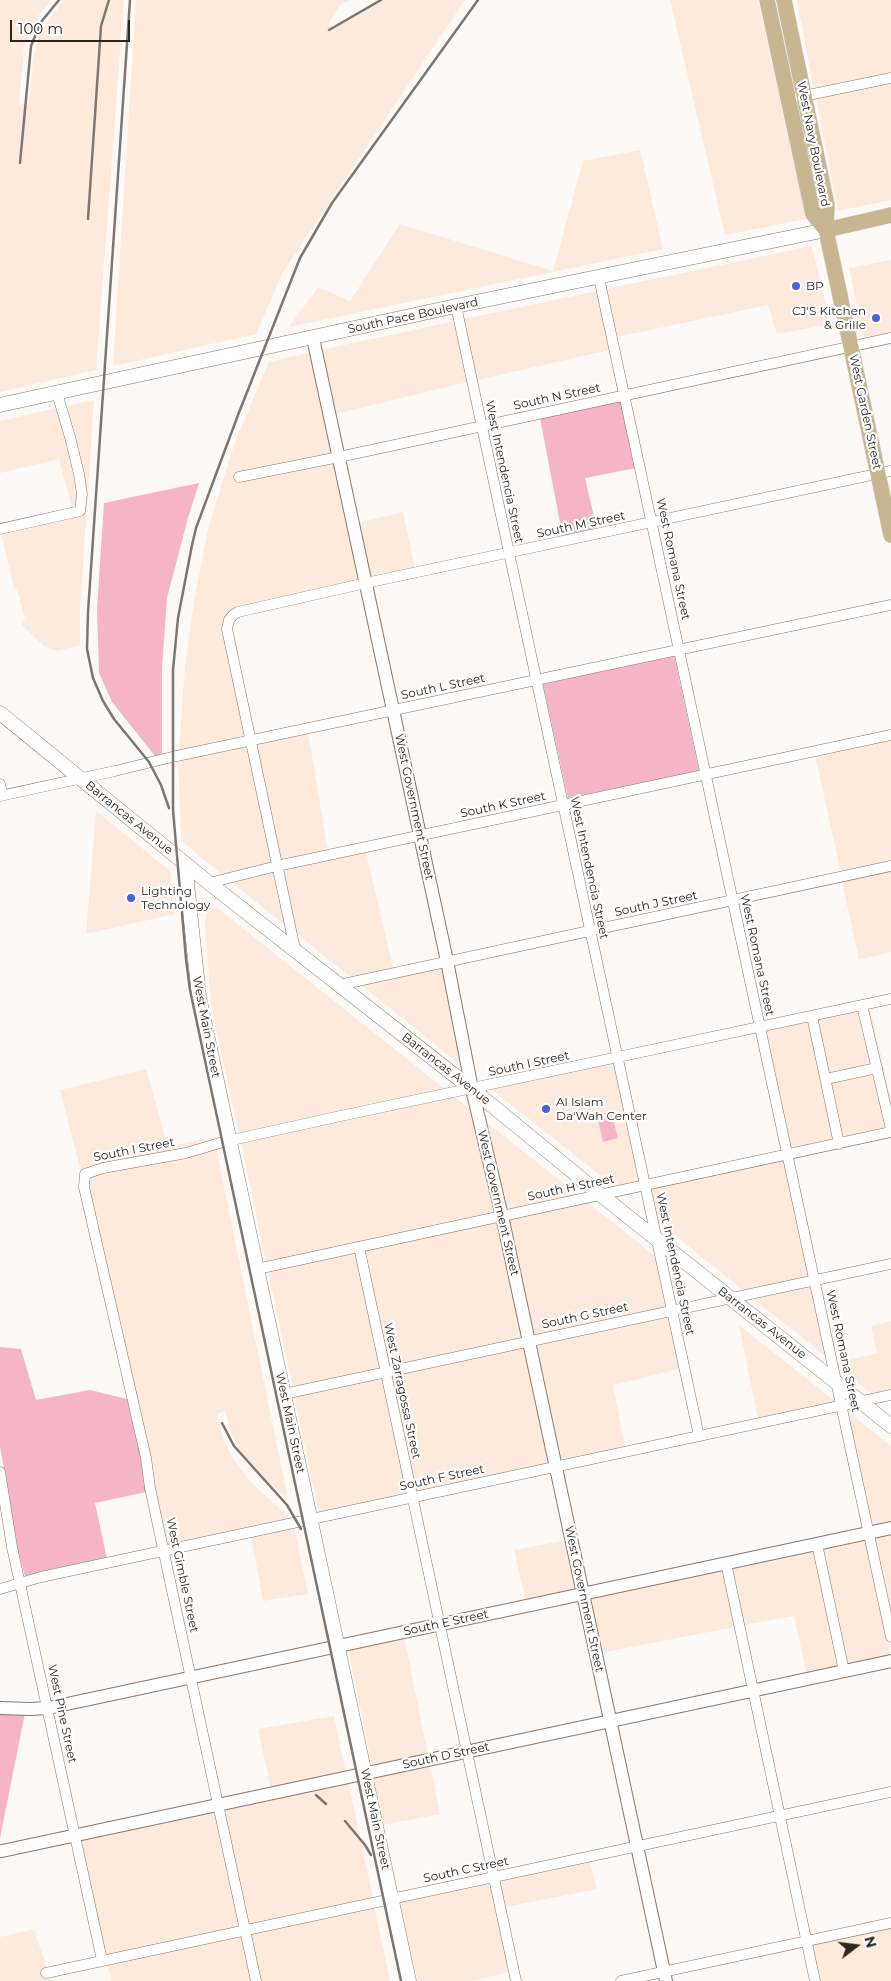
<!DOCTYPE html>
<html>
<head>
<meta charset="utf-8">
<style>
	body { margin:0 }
	#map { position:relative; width:891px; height:1981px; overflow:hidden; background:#fdf9f7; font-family:Montserrat,sans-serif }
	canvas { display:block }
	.north { position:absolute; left:831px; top:1921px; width:50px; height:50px; -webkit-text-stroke:4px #fff; paint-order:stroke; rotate:75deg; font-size:14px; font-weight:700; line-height:20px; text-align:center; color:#2b2520 }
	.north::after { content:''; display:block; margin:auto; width:18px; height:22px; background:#2b2520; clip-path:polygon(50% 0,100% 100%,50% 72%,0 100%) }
	.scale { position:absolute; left:10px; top:20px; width:120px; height:22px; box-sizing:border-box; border:2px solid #2b2520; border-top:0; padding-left:6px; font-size:15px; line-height:18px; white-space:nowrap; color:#2b2520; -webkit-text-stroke:4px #fff; paint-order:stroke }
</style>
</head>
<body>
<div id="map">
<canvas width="891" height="1981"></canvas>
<div class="north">N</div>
<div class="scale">100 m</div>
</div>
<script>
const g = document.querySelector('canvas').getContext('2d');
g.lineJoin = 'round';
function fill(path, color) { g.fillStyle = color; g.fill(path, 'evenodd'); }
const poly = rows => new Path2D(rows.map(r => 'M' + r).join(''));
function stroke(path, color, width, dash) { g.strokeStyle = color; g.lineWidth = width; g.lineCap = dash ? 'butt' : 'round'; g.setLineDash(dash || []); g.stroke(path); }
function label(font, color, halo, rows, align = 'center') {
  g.font = font + ' Montserrat,sans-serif'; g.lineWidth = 4.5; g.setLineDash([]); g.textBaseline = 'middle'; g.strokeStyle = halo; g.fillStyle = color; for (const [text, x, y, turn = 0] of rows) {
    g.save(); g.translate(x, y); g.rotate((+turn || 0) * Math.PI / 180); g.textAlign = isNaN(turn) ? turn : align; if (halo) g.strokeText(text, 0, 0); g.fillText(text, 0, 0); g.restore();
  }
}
fill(poly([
	[0,0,51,0,39,15,30,29,24,48,19,104,29,105,33,60,39,34,60,5,64,0,124,0,96,370,0,392],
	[136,0,350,0,340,5,328,24,331,29,381,0,465,0,283,272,256,334,113,366],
	[670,0,758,0,806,219,725,235],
	[797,0,891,0,891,74,814,90],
	[891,82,891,200,838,211,816,98],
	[640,150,663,249,289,327,318,287,350,301,400,224,553,271,583,161],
	[812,246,830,324,777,334,768,305,617,337,606,289],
	[891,260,891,334,864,340,849,268],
	[597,291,610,350,477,380,464,319],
	[455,321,468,382,335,414,321,350],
	[312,352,334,454,234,474,235,481,336,462,361,580,230,611,225,617,222,630,245,738,179,751,185,667,194,601,209,525,235,442,269,362],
	[94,400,80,611,80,645,57,651,45,647,22,625,25,618,17,590,14,588,1,533,85,514,86,494,66,406],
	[57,408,74,475,77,495,76,508,45,515,72,507,59,459,0,473,0,421],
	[403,512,415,569,370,579,358,523],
	[308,732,328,852,281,862,256,744],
	[891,739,891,862,841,873,815,755],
	[247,746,272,863,223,875,181,841,178,759],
	[96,811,170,871,175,914,86,934],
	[366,852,393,968,352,978,297,934,282,869],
	[273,871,285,925,230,881],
	[891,871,891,952,859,960,842,881],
	[216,907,446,1090,239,1134,211,1005,205,922,208,909],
	[443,966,463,1067,360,984],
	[870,1008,891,1099,891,1128,792,1150,766,1030],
	[614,1063,639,1182,615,1187,491,1089],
	[146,1069,168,1147,213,1137,214,1141,185,1149,102,1164,83,1169,81,1172,60,1090],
	[454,1097,473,1111,497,1213,266,1262,241,1142],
	[485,1121,578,1195,506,1211],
	[216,1148,288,1499,259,1475,243,1455,232,1435,225,1411,217,1414,223,1439,234,1460,250,1481,291,1519,168,1545,88,1186,89,1177],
	[784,1160,809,1277,744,1291,657,1221,650,1188],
	[587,1202,655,1256,666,1308,532,1336,507,1219],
	[498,1221,524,1338,389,1367,364,1250],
	[355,1252,380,1369,293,1388,268,1270],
	[811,1285,827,1357,752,1298],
	[668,1316,679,1369,613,1385,625,1447,559,1461,534,1344],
	[891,1321,891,1390,872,1394,838,1367,837,1363,877,1353,871,1326],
	[739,1325,836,1402,758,1419],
	[525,1346,550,1463,416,1492,391,1375],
	[382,1377,407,1494,319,1513,294,1396],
	[848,1412,891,1446,891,1524,872,1528],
	[294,1526,308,1594,263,1601,251,1536],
	[891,1532,891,1614,874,1536],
	[865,1538,891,1657,807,1675,794,1616,744,1625,731,1566],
	[567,1540,578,1591,526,1602,514,1550],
	[722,1568,735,1627,600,1653,588,1597],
	[404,1636,428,1755,372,1767,348,1648],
	[334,1716,346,1773,271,1789,258,1729],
	[430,1763,440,1814,383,1825,373,1775],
	[348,1781,373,1898,249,1924,223,1807],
	[214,1809,240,1926,106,1955,81,1838],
	[589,1860,597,1889,505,1907,499,1879],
	[490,1881,509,1972,472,1981,418,1981,399,1901],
	[374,1906,390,1981,261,1981,250,1932],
	[891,1927,891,1981,820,1981,812,1944],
	[34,1929,47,1969,41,1970,42,1977,49,1976,50,1981,0,1981,0,1937],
	[241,1934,251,1981,112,1981,107,1963]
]), '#fdeadc');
fill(poly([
	[621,400,636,468,585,478,597,530,563,538,540,418],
	[199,483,188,518,167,598,162,668,162,755,155,756,112,702,99,673,97,609,104,503],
	[674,655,699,771,568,798,543,684],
	[611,1112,618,1138,603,1142,597,1115],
	[0,1347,21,1349,36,1400,90,1390,127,1399,141,1459,146,1492,95,1503,107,1559,25,1577,17,1545,0,1446],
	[0,1712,25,1713,0,1838]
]), '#f5b4c8');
const minor = poly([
	[799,97,891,78],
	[599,278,891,1637],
	[456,306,699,1436],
	[239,477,339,457,891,338],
	[0,529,80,511,82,494,79,474,70,437,57,393],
	[0,784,2,795],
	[0,796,115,771,172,757,891,605],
	[209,883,277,866,891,735],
	[295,949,227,629,229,620,233,615,238,612,366,583,891,471],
	[339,985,891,866],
	[862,1005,891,1129],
	[812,1016,839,1144],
	[826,1079,877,1068],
	[359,1247,516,1981],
	[257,1269,891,1132],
	[284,1394,891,1264],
	[0,1472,12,1547,102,1960],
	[817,1544,844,1671],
	[726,1563,815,1981],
	[0,1589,41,1577,891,1395],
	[46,1973,891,1792],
	[256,1981,150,1488,146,1458,84,1187,85,1174,103,1168,186,1153,223,1142,336,1117,891,999],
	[621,1981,891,1923]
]);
const tertiary = poly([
	[313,338,447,961,472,1089,502,1216,666,1981],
	[0,1708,31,1709,48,1708,891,1528],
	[2,1851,891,1661]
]);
const secondary = poly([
	[0,405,456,306,826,230],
	[0,713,209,883,472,1089,601,1195,891,1426],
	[185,864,199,997,409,1981]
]);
const primary = poly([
	[767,0,813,214,826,230],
	[784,0,827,205,826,230,891,535],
	[826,230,891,215]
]);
stroke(minor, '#87786d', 11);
stroke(tertiary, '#87786d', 14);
stroke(secondary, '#87786d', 15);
stroke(primary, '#d5d3d2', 16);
stroke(minor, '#fff', 10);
stroke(tertiary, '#fff', 12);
stroke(secondary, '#fff', 14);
stroke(primary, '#c7b68f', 15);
stroke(poly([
	[130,0,88,612,87,649,93,678,103,701,114,719,149,762,161,785,169,808],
	[329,30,381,0],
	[20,163,31,46,41,22,59,0],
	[88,219,101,26,109,0],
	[222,1423,234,1446,287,1505,301,1529],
	[316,1795,326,1804],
	[345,1821,365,1845,371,1855],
	[401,1981,190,990,186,959,173,810,173,670,178,618,192,545,196,528,238,415,300,258,332,203,478,0]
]), '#7c7773', 2.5);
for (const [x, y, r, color] of [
	[796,286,5,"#4b61d6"],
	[876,318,5,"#4b61d6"],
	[131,898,5,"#4b61d6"],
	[546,1109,5,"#4b61d6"]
]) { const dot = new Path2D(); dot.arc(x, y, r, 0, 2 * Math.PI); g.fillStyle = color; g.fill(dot); stroke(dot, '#fff', 2); }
label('12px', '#2b2520', '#fff', [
	["West Navy Boulevard",813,144,79],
	["South Pace Boulevard",413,316,-12],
	["South N Street",557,397,-12],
	["West Garden Street",865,412,78],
	["West Intendencia Street",504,472,78],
	["South M Street",581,525,-12],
	["West Romana Street",673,559,78],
	["South L Street",443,687,-12],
	["South K Street",503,805,-12],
	["West Government Street",414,807,78],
	["Barrancas Avenue",129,818,39],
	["West Intendencia Street",589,868,78],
	["South J Street",656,904,-12],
	["West Romana Street",757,955,78],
	["West Main Street",206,1027,79],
	["South I Street",529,1064,-12],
	["Barrancas Avenue",446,1069,38],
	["South I Street",134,1150,-11],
	["South H Street",571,1188,-12],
	["West Government Street",498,1203,77],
	["West Intendencia Street",675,1264,78],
	["South G Street",585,1316,-12],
	["Barrancas Avenue",762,1323,38],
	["West Romana Street",843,1351,78],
	["West Zarragossa Street",402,1391,78],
	["West Main Street",290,1423,78],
	["South F Street",442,1478,-12],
	["West Gimble Street",182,1575,78],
	["West Government Street",584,1599,78],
	["South E Street",446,1623,-12],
	["West Pine Street",62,1714,78],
	["South D Street",446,1756,-12],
	["West Main Street",375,1819,78],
	["South C Street",466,1870,-12]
]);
label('12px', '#2b2520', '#fff', [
	["BP",806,286],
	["CJ'S Kitchen",866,311,"right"],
	["& Grille",866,325,"right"],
	["Lighting",141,891],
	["Technology",141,905],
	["Al Islam",556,1102],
	["Da'Wah Center",556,1116]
], 'left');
</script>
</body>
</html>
